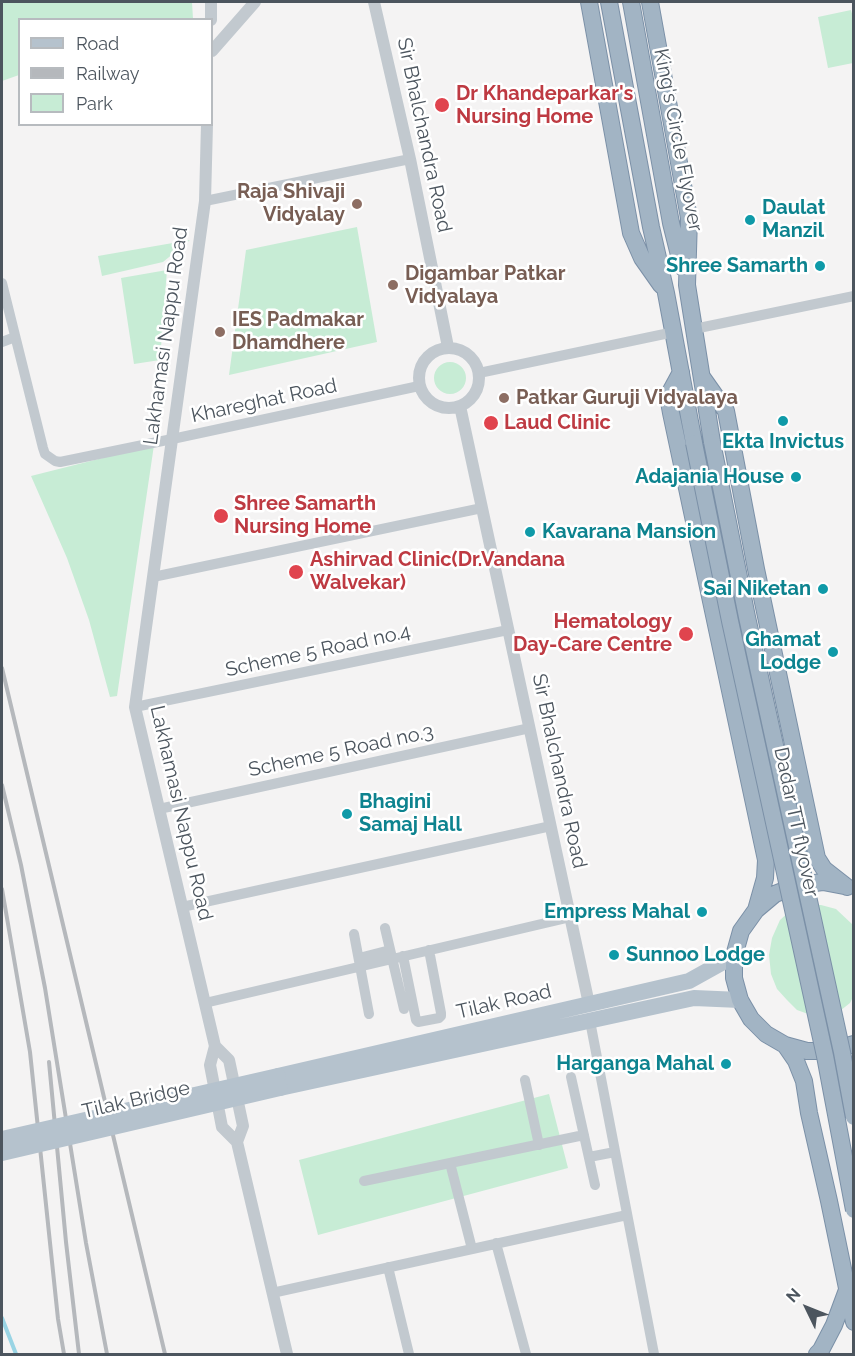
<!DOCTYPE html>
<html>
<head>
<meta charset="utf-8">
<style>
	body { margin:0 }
	#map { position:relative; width:855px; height:1356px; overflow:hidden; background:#f4f3f3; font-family:Raleway,sans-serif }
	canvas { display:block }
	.frame { position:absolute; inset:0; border:3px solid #4c555e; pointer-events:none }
	.legend { position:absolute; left:18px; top:18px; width:195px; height:108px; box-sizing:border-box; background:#fff; border:2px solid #b7bbbf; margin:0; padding:8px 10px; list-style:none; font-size:18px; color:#4c555e }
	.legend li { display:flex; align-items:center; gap:12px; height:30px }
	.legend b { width:30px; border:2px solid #b7bbbf }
	.north { position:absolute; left:777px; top:1278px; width:60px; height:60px; -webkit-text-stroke:4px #fff; paint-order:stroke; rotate:313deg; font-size:16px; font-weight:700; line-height:24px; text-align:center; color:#4c555e }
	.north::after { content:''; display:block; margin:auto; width:21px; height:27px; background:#4c555e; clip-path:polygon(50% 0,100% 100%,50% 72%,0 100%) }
</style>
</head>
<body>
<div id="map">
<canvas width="855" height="1356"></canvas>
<div class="frame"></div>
<ul class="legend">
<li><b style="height:8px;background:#b5c2cd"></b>Road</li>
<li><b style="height:8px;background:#b5b8bc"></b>Railway</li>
<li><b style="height:16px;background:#c7ecd5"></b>Park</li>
</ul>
<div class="north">N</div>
</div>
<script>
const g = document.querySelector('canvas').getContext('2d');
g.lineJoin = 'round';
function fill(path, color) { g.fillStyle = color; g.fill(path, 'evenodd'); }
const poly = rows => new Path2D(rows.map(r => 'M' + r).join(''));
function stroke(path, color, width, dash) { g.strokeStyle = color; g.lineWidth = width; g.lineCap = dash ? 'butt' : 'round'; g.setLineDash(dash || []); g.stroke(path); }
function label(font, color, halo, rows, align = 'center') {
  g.font = font + ' Raleway,sans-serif'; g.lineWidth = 5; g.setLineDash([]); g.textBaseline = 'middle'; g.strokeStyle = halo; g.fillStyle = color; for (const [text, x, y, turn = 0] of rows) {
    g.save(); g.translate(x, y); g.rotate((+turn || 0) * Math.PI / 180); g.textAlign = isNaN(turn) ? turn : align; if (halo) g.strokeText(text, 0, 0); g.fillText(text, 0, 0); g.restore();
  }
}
fill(poly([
	[2,2,192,2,193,19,20,20,19,75,2,81],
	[851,10,854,21,853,63,828,68,818,17],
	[357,227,377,342,229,375,246,250],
	[190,240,163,262,102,276,98,256],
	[167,270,160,360,134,364,121,278],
	'434 378a16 16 0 1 1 32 0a16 16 0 1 1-32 0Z',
	[154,445,117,696,110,697,89,620,67,558,31,476],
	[805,905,821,905,836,909,853,925,853,997,850,1003,836,1014,826,1016,811,1015,797,1010,787,1000,777,989,771,974,769,955,772,938,780,920,791,910],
	[549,1094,568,1168,318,1235,299,1160]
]), '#c7ecd5');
stroke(poly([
	[2,1318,16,1354]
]), '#99d4e4', 4);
const trunk = poly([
	[589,2,631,233,642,258,661,285],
	[609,2,651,227,666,293,694,443],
	[631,2,671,223,682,267],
	[650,2,689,218,687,285,712,442],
	[681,372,668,396,671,413,766,860,765,878,756,910],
	[702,377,726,411,756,569,817,858,824,869,847,887],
	[844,886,823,882,798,885,775,894,756,910,741,931,734,956,734,978,740,1000,751,1019,766,1034,785,1045,807,1051,830,1051,854,1044],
	[785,1045,796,1061,804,1081,809,1113,829,1201,854,1322],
	[817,1354,821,1350,834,1325,847,1290]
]);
stroke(trunk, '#7b90a7', 18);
stroke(poly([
	[205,201,410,159],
	[2,283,43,448,45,454,55,461,60,462,177,438,419,386],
	[694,329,854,296],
	[2,342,15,337],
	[479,373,674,332],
	[153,577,482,508],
	[135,707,508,630],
	[159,809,530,728],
	[182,907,551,826],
	[385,928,404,1009],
	[354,934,369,1014],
	[403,956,416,1020,418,1022,439,1018,441,1016,441,1013,429,950],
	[359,958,390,950],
	[205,1003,571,917],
	[590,1021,654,1354],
	[571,1077,595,1185],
	[525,1080,539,1145],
	[589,1157,615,1152],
	[450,1163,472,1249],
	[364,1181,584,1135],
	[496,1243,526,1354],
	[388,1267,409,1354],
	[272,1293,627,1215]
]), '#c2c9cf', 10);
stroke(poly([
	[211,2,211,20],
	[374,2,410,159,448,347],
	[212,51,255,2],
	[207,124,205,201,135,707,215,1046,210,1065,222,1127,237,1142,287,1354],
	'419 378a30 30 0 1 1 60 0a30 30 0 1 1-60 0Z',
	[460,406,589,1004],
	[215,1046,229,1060,243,1126,237,1142]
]), '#c2c9cf', 12);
stroke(poly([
	[278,1076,689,981,734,956],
	[280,1088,694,998,740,1000]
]), '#b5c2cd', 16);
stroke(trunk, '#a2b4c4', 16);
stroke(poly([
	[2,668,165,1354],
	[2,785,21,865,45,988,86,1243,107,1354],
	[2,889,30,1052,58,1319,64,1354],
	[49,1062,66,1242,79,1354]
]), '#b5b8bc', 4);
const trunkBridge = poly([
	[712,442,747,617,842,1052,854,1117],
	[694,443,730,621,825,1056,854,1210]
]);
stroke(trunkBridge, '#7b90a7', 18, []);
stroke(poly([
	[2,1139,278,1076],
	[2,1153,280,1088]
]), '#b5c2cd', 16);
stroke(trunkBridge, '#a2b4c4', 16);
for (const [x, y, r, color] of [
	[442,105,8,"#e0444e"],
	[357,204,6,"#8d6e63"],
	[750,220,6,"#0f9aa8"],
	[820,266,6,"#0f9aa8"],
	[393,285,6,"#8d6e63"],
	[220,332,6,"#8d6e63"],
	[504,398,6,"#8d6e63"],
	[783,421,6,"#0f9aa8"],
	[491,423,8,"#e0444e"],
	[796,477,6,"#0f9aa8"],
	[221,516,8,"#e0444e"],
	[530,532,6,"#0f9aa8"],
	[296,572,8,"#e0444e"],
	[823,589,6,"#0f9aa8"],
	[686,634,8,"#e0444e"],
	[833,652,6,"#0f9aa8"],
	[347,814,6,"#0f9aa8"],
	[702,912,6,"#0f9aa8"],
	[614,955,6,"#0f9aa8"],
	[726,1064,6,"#0f9aa8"]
]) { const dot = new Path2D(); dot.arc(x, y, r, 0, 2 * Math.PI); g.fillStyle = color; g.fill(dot); stroke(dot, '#fff', 2); }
label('bold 20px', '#be3a42', '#fff', [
	["Dr Khandeparkar's",456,94],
	["Nursing Home",456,117],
	["Laud Clinic",504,423],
	["Shree Samarth",234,504],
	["Nursing Home",234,527],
	["Ashirvad Clinic(Dr.Vandana",310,560],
	["Walvekar)",310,583],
	["Hematology",672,622,"right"],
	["Day-Care Centre",672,645,"right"]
], 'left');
label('20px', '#4c555e', '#fff', [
	["Sir Bhalchandra Road",424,135,78],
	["King's Circle Flyover",678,140,79],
	["Lakhamasi Nappu Road",166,336,-82],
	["Khareghat Road",264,401,-12],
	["Scheme 5 Road no.4",318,651,-12],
	["Scheme 5 Road no.3",341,751,-12],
	["Sir Bhalchandra Road",559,771,78],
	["Lakhamasi Nappu Road",181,813,77],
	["Dadar TT flyover",796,822,78],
	["Tilak Road",504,1002,-13],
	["Tilak Bridge",136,1100,-13]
]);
label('bold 20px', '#785e54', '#fff', [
	["Raja Shivaji",345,192,"right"],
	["Vidyalay",345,215,"right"],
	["Digambar Patkar",405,274],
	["Vidyalaya",405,297],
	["IES Padmakar",232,320],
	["Dhamdhere",232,343],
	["Patkar Guruji Vidyalaya",516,398]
], 'left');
label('bold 20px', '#0d838f', '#fff', [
	["Daulat",762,208,"left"],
	["Manzil",762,231,"left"],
	["Shree Samarth",808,266],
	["Ekta Invictus",783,442,"center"],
	["Adajania House",784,477],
	["Kavarana Mansion",542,532,"left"],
	["Sai Niketan",811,589],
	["Ghamat",821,640],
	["Lodge",821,663],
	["Bhagini",359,802,"left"],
	["Samaj Hall",359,825,"left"],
	["Empress Mahal",690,912],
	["Sunnoo Lodge",626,955,"left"],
	["Harganga Mahal",714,1064]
], 'right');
</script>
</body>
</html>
